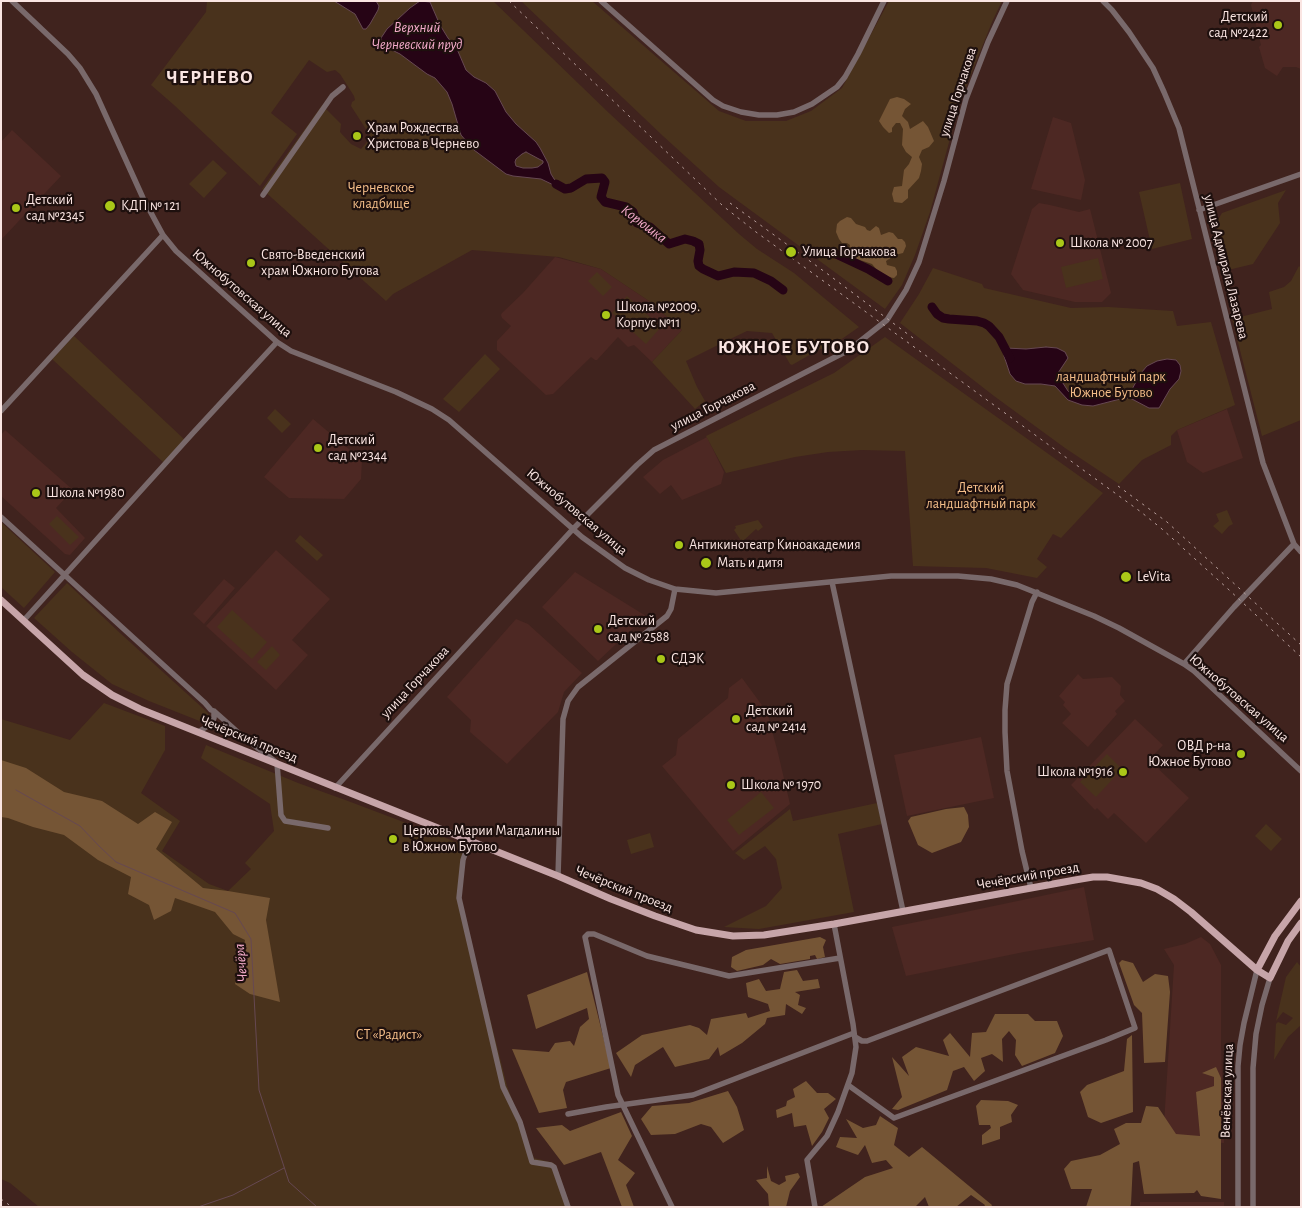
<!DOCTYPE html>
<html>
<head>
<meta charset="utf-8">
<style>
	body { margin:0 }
	#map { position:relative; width:1302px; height:1208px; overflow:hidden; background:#40231e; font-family:"Alegreya Sans",sans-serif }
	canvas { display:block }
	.frame { position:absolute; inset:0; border:2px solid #fae5e2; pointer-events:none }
</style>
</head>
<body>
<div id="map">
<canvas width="1302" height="1208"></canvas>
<div class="frame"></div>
</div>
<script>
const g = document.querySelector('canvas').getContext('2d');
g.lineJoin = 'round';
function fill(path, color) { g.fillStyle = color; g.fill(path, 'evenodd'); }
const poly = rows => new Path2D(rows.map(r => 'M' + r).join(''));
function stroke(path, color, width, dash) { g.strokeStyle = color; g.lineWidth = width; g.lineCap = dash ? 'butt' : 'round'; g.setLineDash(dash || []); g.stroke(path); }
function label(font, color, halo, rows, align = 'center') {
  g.font = font + ' "Alegreya Sans",sans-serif'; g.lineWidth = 4.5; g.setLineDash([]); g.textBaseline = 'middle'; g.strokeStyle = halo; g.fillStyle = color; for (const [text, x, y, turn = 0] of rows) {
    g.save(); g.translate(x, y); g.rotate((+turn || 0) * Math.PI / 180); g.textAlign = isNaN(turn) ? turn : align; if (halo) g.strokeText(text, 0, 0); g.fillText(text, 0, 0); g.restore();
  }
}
fill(poly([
	[1253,1,1297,1,1301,3,1301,69,1296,67,1283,67,1277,76,1265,68,1259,47,1261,45,1251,5],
	[1053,117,1071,123,1085,180,1081,200,1031,189],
	[12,130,61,176,1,240,1,142],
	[1039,203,1050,205,1079,212,1090,209,1111,293,1102,302,1075,302,1023,290,1011,274,1032,209],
	[555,257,601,269,649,301,682,330,652,362,634,345,628,347,618,337,597,360,595,360,591,357,553,394,546,395,497,350,497,341,511,326,502,318,501,315,502,313,523,293],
	[1227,409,1243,458,1203,473,1187,462,1177,430],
	[313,419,362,460,361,479,344,499,289,498,264,477],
	[5,430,73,490,56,508,85,538,70,555,65,554,1,496,1,435],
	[707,437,724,472,721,484,682,500,671,485,660,494,643,477,663,460],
	[276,550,330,599,292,640,308,655,276,690,206,626],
	[575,572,646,616,598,661,542,607],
	[224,579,235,588,204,624,193,614],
	[516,619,528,624,582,673,564,692,558,712,507,764,470,732,471,720,447,697],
	[1078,674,1083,679,1112,677,1121,686,1120,695,1125,701,1115,711,1117,714,1088,747,1062,723,1071,714,1063,705,1065,702,1059,696],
	[742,678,767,712,778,753,790,804,733,851,662,766,676,755,678,739,728,698,729,688],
	[1135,719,1163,745,1149,760,1189,798,1146,843,1114,813,1108,819,1097,808,1095,810,1071,785],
	[981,737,994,798,907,816,894,755],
	[1084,887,1094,940,1024,952,906,976,892,927,951,915],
	[1201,937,1210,944,1221,965,1221,1044,1224,1143,1163,1140,1174,965,1164,949,1185,944],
	[1140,1202,1224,1202,1224,1207,1140,1207]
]), '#4d2823');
fill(poly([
	[207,1,493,1,609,113,739,234,757,249,794,273,859,327,829,348,820,349,792,365,790,364,772,333,747,331,726,341,686,361,697,387,705,401,695,409,652,362,682,330,649,301,601,269,559,257,472,250,393,294,386,301,262,189,322,105,341,124,340,132,351,144,361,149,371,137,351,106,352,102,355,100,354,96,340,74,335,70,327,72,309,60,271,113,297,134,260,186,174,105,151,85,206,12],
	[521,1,592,1,719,111,746,121,786,121,811,111,842,88,889,1,1002,1,992,22,960,102,930,212,915,255,902,285,885,309,719,187,663,136],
	[213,160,227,173,204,198,189,184],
	[1180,183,1192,239,1152,249,1139,192],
	[1286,190,1278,203,1280,223,1253,264,1228,270,1216,223,1222,213],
	[1098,258,1103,279,1066,288,1061,267],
	[1299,266,1301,268,1301,420,1262,436,1232,319,1272,309,1269,292,1284,287,1291,281],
	[933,268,982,284,984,288,1071,308,1108,307,1173,311,1177,326,1211,322,1235,405,1177,430,1171,436,1171,445,1142,460,1119,484,1065,448,994,396,900,323,919,294],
	[597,272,612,287,603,296,588,281],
	[627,296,661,327,646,344,612,313],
	[74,336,185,440,164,463,52,359],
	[885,337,1103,493,1061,538,1053,534,1037,559,1047,567,1037,578,986,568,913,566,905,451,862,450,828,452,795,457,726,473,706,436,834,373],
	[485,354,500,369,459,412,443,399],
	[275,409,291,424,282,433,267,418],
	[1227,510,1233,524,1229,526,1222,534,1213,526,1219,521,1216,514],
	[57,516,79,537,70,545,49,524],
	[758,520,763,527,758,531,756,529,742,542,734,530,736,528,735,526],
	[1,522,55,572,24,608,1,587],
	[300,535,323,555,317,561,295,541],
	[67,583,120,633,207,712,209,715,206,721,202,722,149,701,112,684,72,652,34,618],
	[232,610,267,642,252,659,217,627],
	[272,646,280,655,266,670,257,662],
	[104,703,165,726,165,750,141,793,180,821,162,851,209,884,228,891,251,869,245,863,274,831,270,804,201,758,206,745,298,783,348,801,459,843,457,851,466,855,460,898,507,1086,534,1158,554,1163,571,1207,39,1207,10,1183,1,1179,1,719,70,740],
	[1107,754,1122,769,1096,797,1080,782],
	[761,792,774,808,739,835,727,820],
	[877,803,882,824,838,834,854,912,759,929,724,927,766,906,782,888,776,859,765,846,744,860,735,853,790,809,793,821],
	[1266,824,1282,839,1271,851,1255,836],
	[650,833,654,847,631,854,627,840],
	[1297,962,1301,967,1301,1025,1288,1037,1274,1060,1276,1024,1278,1022,1286,1025,1293,1018,1283,1012,1276,1021,1286,977]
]), '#49321c');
fill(poly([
	[897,97,904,99,911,104,905,109,902,116,908,122,910,129,923,121,928,127,934,141,929,147,922,150,919,157,922,164,921,171,919,178,908,190,908,198,902,203,894,202,892,194,894,187,902,186,904,170,909,164,912,157,906,152,902,145,903,129,900,123,896,123,892,128,892,132,889,133,883,127,879,121,890,99],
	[847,217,851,218,856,224,865,227,867,230,870,231,876,226,879,228,881,235,889,232,893,233,898,239,902,239,905,242,906,246,903,253,895,255,886,261,887,265,895,267,897,271,897,275,894,278,882,276,872,264,857,259,849,249,850,245,847,243,842,243,839,239,836,232,837,224,840,221],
	[1,760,26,768,64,792,102,801,138,824,155,812,172,822,156,849,203,888,228,891,270,898,266,920,280,1002,250,994,235,984,241,963,245,940,233,934,215,912,175,898,171,911,154,920,149,905,128,894,131,877,98,860,64,835,33,827,8,818,1,817],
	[964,807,968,815,969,827,961,842,932,853,918,845,908,821,911,817,946,809],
	[820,937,826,940,823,947,825,957,817,959,815,955,810,956,810,959,780,964,771,959,763,965,737,971,731,967,732,957,746,950],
	[1122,960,1133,963,1143,982,1155,974,1168,976,1170,992,1165,1062,1144,1063,1142,1013,1134,1005,1119,963],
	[797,970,803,981,818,979,820,988,795,992,800,995,798,1005,806,1008,802,1014,786,1004,785,1015,767,1018,765,1024,742,1043,720,1056,718,1047,709,1059,675,1067,663,1047,635,1065,631,1077,616,1053,642,1035,690,1025,699,1028,707,1035,711,1019,746,1013,748,1018,770,1011,768,1004,748,997,746,983,759,979,766,991,780,989,784,972],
	[587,972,611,1068,566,1082,563,1090,567,1108,539,1113,512,1049,549,1052,555,1043,570,1041,574,1046,580,1027,589,1019,587,1008,536,1029,527,995],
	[995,1014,1028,1014,1035,1021,1057,1021,1063,1036,1055,1053,1022,1066,1015,1055,1016,1040,1009,1031,1002,1039,1003,1062,992,1054,981,1058,985,1071,974,1081,964,1067,953,1071,947,1090,898,1110,892,1109,902,1097,892,1057,909,1076,902,1057,916,1047,949,1056,943,1040,950,1033,970,1057,972,1033,986,1032],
	[1132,1035,1133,1112,1101,1123,1088,1117,1080,1092,1087,1085,1124,1071,1127,1039],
	[1216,1067,1221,1078,1221,1199,1201,1196,1197,1190,1194,1193,1144,1194,1139,1161,1133,1163,1131,1204,1130,1207,1086,1207,1092,1189,1071,1189,1064,1169,1071,1161,1100,1155,1120,1144,1114,1129,1126,1123,1141,1123,1146,1106,1158,1107,1176,1134,1200,1136,1196,1092,1214,1086,1214,1077,1202,1073],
	[806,1081,817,1093,828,1093,836,1099,824,1109,829,1118,822,1132,812,1146,806,1125,794,1127,792,1113,777,1118,776,1110,786,1106,787,1101,795,1097,793,1089],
	[728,1091,737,1107,744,1130,723,1143,711,1127,701,1124,675,1134,651,1135,641,1119,652,1106,689,1103],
	[981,1100,1008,1101,1018,1105,1011,1115,1012,1122,1000,1127,1000,1139,982,1145,982,1135,991,1128,990,1125,979,1125,976,1106],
	[621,1112,632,1136,618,1160,635,1173,626,1185,634,1207,622,1207,601,1152,564,1165,536,1128,562,1125,570,1131],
	[880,1116,898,1128,894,1145,909,1157,922,1147,992,1205,991,1207,984,1207,985,1205,971,1195,956,1207,929,1207,925,1197,915,1207,821,1207,865,1177,893,1168,886,1160,872,1163,865,1145,858,1155,836,1147,840,1137,857,1138,846,1119,863,1128,876,1125],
	[767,1166,771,1181,779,1185,786,1181,785,1176,798,1173,800,1177,790,1191,786,1207,769,1207,768,1194,756,1180,767,1178]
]), '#755535');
const water = poly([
	[334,1,376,1,379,6,378,10,370,24,366,29,363,29,355,14,334,1],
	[420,1,430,2,440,25,448,38,457,49,466,70,474,77,486,83,495,91,506,112,516,124,536,142,540,148,548,163,551,174,556,182,564,187,565,189,564,190,541,179,513,176,506,174,474,150,461,135,452,104,447,92,435,78,427,74,400,54,384,46,381,38,387,29,410,8,420,1],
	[526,152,539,159,543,161,543,163,538,167,532,168,523,168,516,166,515,162,516,159,522,154,526,152],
	[1046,347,1057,348,1065,352,1068,358,1058,373,1059,377,1068,391,1073,396,1082,398,1092,398,1124,394,1131,391,1141,373,1147,366,1157,361,1167,359,1176,360,1180,365,1181,371,1179,379,1170,389,1159,408,1149,408,1130,398,1124,398,1093,406,1082,405,1068,400,1055,386,1041,384,1025,384,1016,381,1010,374,1004,356,1006,348,1026,349,1046,347]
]);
fill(water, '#260415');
stroke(water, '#664852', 1);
stroke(poly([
	[16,790,80,826,100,847,116,862,235,913,251,939,259,1090,289,1182,317,1207],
	[198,1207,233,1195,284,1168]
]), '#664852', 1);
stroke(poly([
	[556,184,565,189,571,188,586,179,602,178,605,182,601,197,605,202,626,207,633,212,637,223,650,227,669,244,685,239,693,241,699,244,700,250,698,261,699,266,703,269,718,276,734,272,754,273,771,281,783,290],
	[816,254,827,252,836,254,868,269,888,281],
	[932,307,937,314,943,318,949,319,977,321,984,323,989,326,999,337,1010,358]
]), '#260415', 9);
stroke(poly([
	[12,1,68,54,80,68,96,94,143,198,163,235,176,251,277,342,291,351,396,392,432,409,449,420,582,537,625,568,649,580,675,589,716,593,891,576,958,576,991,579,1017,585,1094,616,1119,628,1184,664,1194,671,1301,771],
	[601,1,713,100,723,106,741,112,759,115,777,115,794,112,812,104,837,87,845,77,858,54,884,1],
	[1103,1,1112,10,1129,32,1153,68,1164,92,1179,128,1263,463,1294,544,1301,552],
	[263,195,332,96,343,87],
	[1199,210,1301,174],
	[1,411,163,235],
	[1,517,205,703,211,710,214,711,241,735,277,763,281,815,285,821,328,828],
	[832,582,903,911],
	[24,620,192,434,277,342],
	[1184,664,1234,607,1294,544],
	[198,732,208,726,212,722,214,718,214,711],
	[335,788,573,529,637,465,654,450,849,350,887,320,906,290,919,262,944,181,966,99,988,42,1007,1],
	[469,842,463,860,459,898,503,1087,520,1122,532,1162,551,1165,554,1167,568,1207],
	[558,876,563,719,568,701,578,687,667,616,671,609,675,589],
	[1031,888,1022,851,1007,771,1005,732,1005,710,1007,684,1032,602,1037,592],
	[848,1085,894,1118,1106,1040,1135,1028,1109,950,867,1041,862,1041,855,1037],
	[568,1114,606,1107,693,1095,854,1033],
	[672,1207,618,1095,585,937,588,934,594,934,647,956,729,976,840,958],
	[815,1207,807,1160,827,1136,838,1112,852,1073,856,1047,853,1024,834,924],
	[1238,1207,1238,1066,1240,1045,1244,1023,1257,970],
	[1253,1207,1253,1068,1256,1034,1262,1005,1270,978]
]), '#79696b', 5.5);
stroke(poly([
	[1,600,83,675,112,695,140,709,558,876,611,899,655,916,696,930,733,936,764,935,834,924,1075,880,1093,877,1107,877,1141,883,1157,889,1174,899,1191,912,1257,970,1270,978,1288,941,1301,923],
	[1257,970,1275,936,1301,901]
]), '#c7a5a9', 7);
stroke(poly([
	[509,1,723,206,756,232,1141,512,1162,529,1227,588,1301,657],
	[730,203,825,272,917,341],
	[1118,486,1167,522,1301,645],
	[1,1199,12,1207]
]), '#b69e9b', 1, [2.5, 5]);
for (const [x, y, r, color] of [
	[1278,25,5,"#aac718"],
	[357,136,5,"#aac718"],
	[110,206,6,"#aac718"],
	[16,208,5,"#aac718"],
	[1060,243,5,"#aac718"],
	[791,252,6,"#aac718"],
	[251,263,5,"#aac718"],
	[606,315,5,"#aac718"],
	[318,448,5,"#aac718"],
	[36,493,5,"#aac718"],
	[679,545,5,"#aac718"],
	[706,563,6,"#aac718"],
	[1126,577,6,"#aac718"],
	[598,629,5,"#aac718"],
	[661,659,5,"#aac718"],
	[736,719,5,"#aac718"],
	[1241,754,5,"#aac718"],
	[1123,772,5,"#aac718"],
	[731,785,5,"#aac718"],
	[393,839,5,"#aac718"]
]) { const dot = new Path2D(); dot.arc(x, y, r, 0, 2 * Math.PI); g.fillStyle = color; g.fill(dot); stroke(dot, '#1e100e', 2); }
label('14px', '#fae5e2', '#1e100e', [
	["Детский",1268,17,"right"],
	["сад №2422",1268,33,"right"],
	["Храм Рождества",367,128],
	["Христова в Чернево",367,144],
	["Детский",26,200],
	["сад №2345",26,216],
	["КДП № 121",121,206],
	["Школа № 2007",1070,243],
	["Улица Горчакова",802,252],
	["Свято-Введенский",261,255],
	["храм Южного Бутова",261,271],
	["Школа №2009.",616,307],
	["Корпус №11",616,323],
	["Детский",328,440],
	["сад №2344",328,456],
	["Школа №1980",46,493],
	["Антикинотеатр Киноакадемия",689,545],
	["Мать и дитя",717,563],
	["LeVita",1137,577],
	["Детский",608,621],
	["сад № 2588",608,637],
	["СДЭК",671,659],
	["Детский",746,711],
	["сад № 2414",746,727],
	["ОВД р-на",1231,746,"right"],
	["Южное Бутово",1231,762,"right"],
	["Школа №1916",1113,772,"right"],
	["Школа № 1970",741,785],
	["Церковь Марии Магдалины",403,831],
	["в Южном Бутово",403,847]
], 'left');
label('14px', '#fae5e2', '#1e100e', [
	["улица Горчакова",958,92,-72],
	["улица Адмирала Лазарева",1226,267,76],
	["Южнобутовская улица",242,293,41],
	["улица Горчакова",713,406,-27],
	["Южнобутовская улица",577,512,40],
	["улица Горчакова",415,682,-47],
	["Южнобутовская улица",1239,698,41],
	["Чечёрский проезд",249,739,22],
	["Чечёрский проезд",1028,876,-10],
	["Чечёрский проезд",624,889,22],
	["Венёвская улица",1227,1091,-88]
]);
label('14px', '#f5be89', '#1e100e', [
	["Черневское",381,188],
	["кладбище",381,204],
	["ландшафтный парк",1111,377],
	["Южное Бутово",1111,393],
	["Детский",981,488],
	["ландшафтный парк",981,504],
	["СТ «Радист»",389,1035]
]);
label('italic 15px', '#f4abca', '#1e100e', [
	["Верхний",417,27],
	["Черневский пруд",417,44],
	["Корюшка",644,224,37],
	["Чечёра",241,963,-95]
]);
g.letterSpacing = '1px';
label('bold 19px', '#fae5e2', '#1e100e', [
	["ЧЕРНЕВО",210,77],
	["ЮЖНОЕ БУТОВО",794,347]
]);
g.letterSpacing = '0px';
</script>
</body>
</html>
